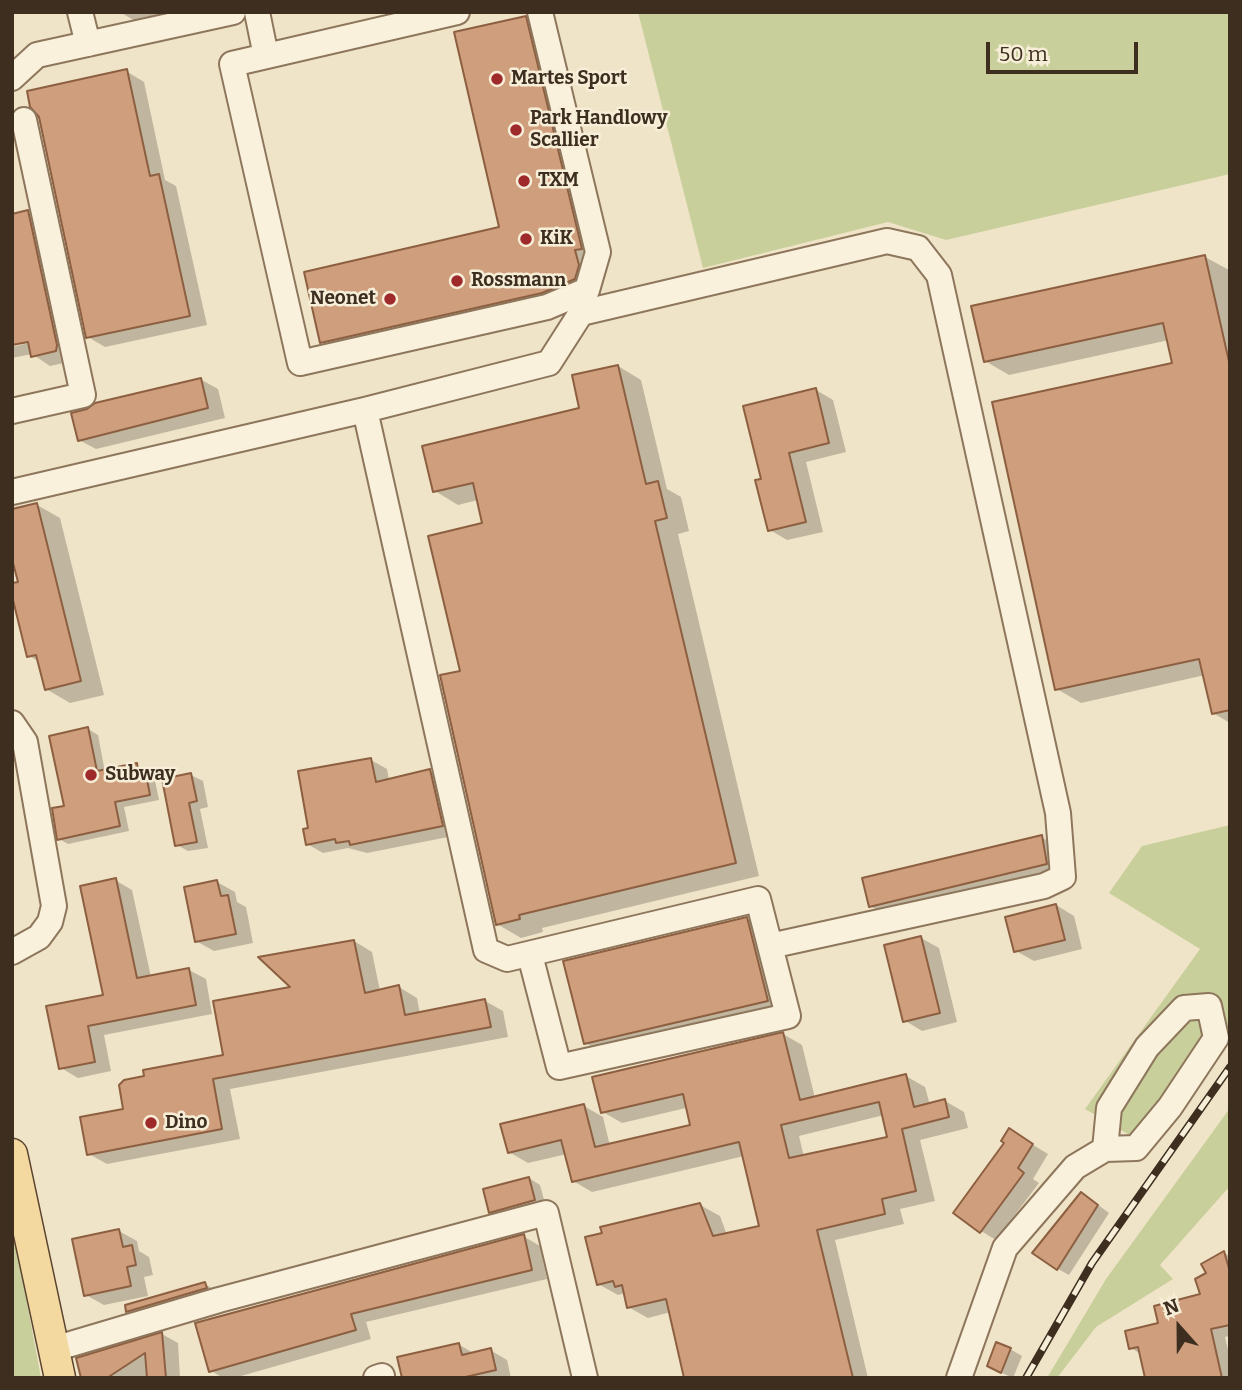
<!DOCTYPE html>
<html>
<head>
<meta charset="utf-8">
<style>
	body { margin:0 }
	#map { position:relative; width:1242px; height:1390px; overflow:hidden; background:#f0e4c8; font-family:Bitter,serif }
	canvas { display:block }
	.frame { position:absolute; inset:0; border:14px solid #3d2e20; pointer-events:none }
	.north { position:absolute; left:1144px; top:1292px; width:70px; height:70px; -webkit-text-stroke:5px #f7eed8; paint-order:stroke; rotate:339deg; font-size:19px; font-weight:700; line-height:28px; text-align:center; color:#3d2e20 }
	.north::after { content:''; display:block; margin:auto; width:24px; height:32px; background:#3d2e20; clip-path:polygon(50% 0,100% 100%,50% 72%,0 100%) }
	.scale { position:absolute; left:986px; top:42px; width:152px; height:32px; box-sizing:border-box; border:4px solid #3d2e20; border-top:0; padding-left:9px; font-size:21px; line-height:24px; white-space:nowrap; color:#3d2e20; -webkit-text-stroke:5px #f7eed8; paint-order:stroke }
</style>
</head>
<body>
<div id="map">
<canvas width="1242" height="1390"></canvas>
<div class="frame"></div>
<div class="north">N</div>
<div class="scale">50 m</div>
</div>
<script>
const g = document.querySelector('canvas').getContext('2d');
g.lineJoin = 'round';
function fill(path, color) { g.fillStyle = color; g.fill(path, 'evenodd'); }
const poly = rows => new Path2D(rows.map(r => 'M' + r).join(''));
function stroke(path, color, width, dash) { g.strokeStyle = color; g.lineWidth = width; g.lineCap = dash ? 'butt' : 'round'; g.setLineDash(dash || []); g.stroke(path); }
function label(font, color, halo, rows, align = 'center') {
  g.font = font + ' Bitter,serif'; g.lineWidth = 5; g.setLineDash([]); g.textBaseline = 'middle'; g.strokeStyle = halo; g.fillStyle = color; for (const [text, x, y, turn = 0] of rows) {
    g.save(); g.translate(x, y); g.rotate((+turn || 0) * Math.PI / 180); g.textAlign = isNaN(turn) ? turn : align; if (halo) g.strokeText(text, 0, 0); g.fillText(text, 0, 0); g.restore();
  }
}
fill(poly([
	[638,12,1230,12,1230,174,946,240,888,222,703,268],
	[1230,825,1230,1040,1152,1148,1085,1109,1200,949,1109,893,1142,846],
	[1230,1108,1230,1186,1160,1265,1173,1279,1096,1327,1057,1378,1047,1378,1106,1279],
	[12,1223,13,1227,41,1378,12,1378]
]), '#c9cf9b');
fill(poly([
	[120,12,174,12,135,21],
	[525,18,549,32,602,279,346,356,322,342,501,229],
	[126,71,144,82,165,180,176,186,207,325,105,347,88,337],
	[28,212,45,222,73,361,50,366,32,354,12,358,12,347,37,341],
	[1205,257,1229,270,1230,275,1230,723,1213,713,1205,675,1081,703,1057,689,1174,364,1169,340,1009,375,985,361],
	[618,366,641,380,667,489,681,497,689,531,678,534,759,876,542,928,543,932,521,938,497,924,462,672,484,524,478,500,458,505,435,491,581,410],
	[200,379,218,389,225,418,96,449,79,440,88,411],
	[816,390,833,400,846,452,806,462,823,532,787,540,770,530,763,480],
	[37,505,60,518,104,695,70,703,46,689,40,662,29,656,20,583],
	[88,729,98,735,105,772,136,765,154,776,159,800,124,807,129,831,68,844,59,839],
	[371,760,387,769,389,780,430,771,446,780,458,835,367,853,348,848,323,853,307,844],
	[191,775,203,781,208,807,200,809,208,848,188,851,177,845],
	[1041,837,1059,847,1064,874,888,916,870,906],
	[115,880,132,890,151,977,189,970,206,979,212,1014,104,1035,111,1071,78,1078,61,1068,105,996],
	[217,882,235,892,237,902,246,907,253,943,214,951,196,941],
	[1056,905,1074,916,1082,949,1034,961,1016,951],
	[747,919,771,932,791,1014,609,1057,586,1043],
	[921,938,939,948,957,1022,922,1031,904,1020],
	[354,941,372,952,380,991,399,987,417,998,420,1014,485,1001,503,1011,508,1037,230,1089,240,1139,107,1164,89,1154,125,1110,225,1056,293,988],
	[783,1034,802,1045,815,1098,906,1076,925,1087,930,1105,945,1101,964,1112,968,1128,920,1140,935,1201,900,1209,904,1224,835,1240,868,1378,686,1378,671,1312,648,1318,628,1307,625,1293,618,1295,598,1284,700,1205,720,1216,727,1235,761,1227,744,1156,592,1192,573,1181,567,1154,528,1163,509,1152,584,1106,603,1117,610,1146,692,1126,686,1108,622,1123,603,1112],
	[884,1115,889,1138,804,1157,799,1136],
	[1025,1140,1048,1154,1033,1179,1039,1183,996,1240,981,1231],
	[529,1178,540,1185,546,1207,502,1218,491,1212],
	[1093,1201,1109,1213,1069,1275,1058,1269],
	[119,1231,137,1241,139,1251,149,1257,153,1275,144,1277,148,1296,104,1305,86,1295],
	[523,1236,540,1246,547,1279,366,1322,371,1339,234,1378,223,1378,210,1370],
	[1224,1253,1230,1256,1230,1336,1225,1337,1230,1358,1230,1378,1147,1378,1141,1354,1131,1348,1202,1296,1208,1273],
	[204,1284,216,1290,139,1318,128,1311],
	[162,1334,178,1343,180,1378,83,1378],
	[458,1344,475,1354,490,1350,507,1360,511,1378,403,1378],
	[1010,1349,1022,1356,1013,1378,1000,1372]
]), '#0003');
const building = poly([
	[526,16,582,249,575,250,579,265,575,279,542,293,320,343,304,272,499,227,454,32,526,16],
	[127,69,150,176,159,174,190,316,86,338,39,117,30,107,27,91,127,69],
	[28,210,57,345,56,351,31,357,28,342,12,345,12,214,28,210],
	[1205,255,1230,366,1230,710,1212,714,1199,659,1055,690,992,402,1172,363,1163,323,984,362,971,306,1205,255],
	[618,365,646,484,658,481,667,518,655,521,736,863,519,915,520,919,496,925,440,675,460,671,428,536,482,523,473,483,433,492,422,446,579,408,572,375,618,365],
	[201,378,208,408,78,441,71,413,87,409,95,403,201,378],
	[816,388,829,443,789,453,806,522,768,531,755,480,761,479,743,406,816,388],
	[37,503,81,681,45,690,36,655,27,657,12,596,12,583,18,582,12,559,12,509,37,503],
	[88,727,97,771,137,763,138,770,145,769,150,795,115,802,120,826,57,840,52,808,64,806,49,736,88,727],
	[371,758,376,782,430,769,443,826,350,845,349,841,336,843,335,839,306,845,303,829,308,828,298,771,371,758],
	[191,773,197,801,189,803,197,842,175,846,162,779,191,773],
	[1042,835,1047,864,869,907,862,878,1042,835],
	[116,878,137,978,189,968,196,1005,88,1026,95,1062,59,1069,46,1006,103,995,80,886,116,878],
	[217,880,221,896,228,895,236,934,195,942,184,887,217,880],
	[1056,904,1065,940,1014,952,1005,917,1056,904],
	[747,917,768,1001,584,1044,563,961,747,917],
	[921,936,940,1013,903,1022,884,945,921,936],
	[354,940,365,993,399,985,405,1015,485,999,491,1027,213,1079,222,1129,87,1155,80,1117,123,1109,119,1085,124,1080,144,1076,143,1070,223,1055,213,1001,290,987,258,957,354,940],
	[783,1032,800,1100,906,1074,914,1107,945,1099,949,1117,902,1129,916,1191,882,1199,885,1214,817,1230,853,1378,684,1378,666,1299,627,1308,622,1285,615,1287,613,1281,597,1285,585,1237,602,1233,600,1227,700,1203,713,1236,759,1226,739,1142,572,1182,561,1140,508,1153,500,1124,584,1104,595,1147,690,1125,683,1094,601,1113,592,1077,783,1032],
	[879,1102,887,1137,789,1158,781,1125,879,1102],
	[1009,1128,1033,1144,1018,1168,1024,1173,980,1233,953,1213,1004,1143,1001,1141,1009,1128],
	[529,1177,535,1200,489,1213,483,1189,529,1177],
	[1081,1192,1098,1205,1057,1270,1032,1253,1081,1192],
	[119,1229,123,1247,132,1245,136,1265,127,1267,131,1286,84,1296,72,1239,119,1229],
	[524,1234,532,1270,351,1314,356,1330,209,1372,195,1323,524,1234],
	[1224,1251,1230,1272,1230,1325,1211,1329,1222,1378,1145,1378,1138,1347,1129,1349,1125,1331,1158,1323,1154,1306,1200,1294,1195,1279,1206,1273,1201,1264,1224,1251],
	[205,1282,207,1288,126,1312,125,1305,205,1282],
	[162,1332,166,1378,147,1378,145,1353,107,1378,81,1378,76,1358,162,1332],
	[996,1342,1011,1348,1001,1373,987,1366,996,1342],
	[459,1343,462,1355,491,1348,496,1370,461,1378,402,1378,397,1357,459,1343]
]);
fill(building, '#cf9f7d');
stroke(building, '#8d5f41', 2);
const minor = poly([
	[80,12,88,44],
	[257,12,266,56],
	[457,12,232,64,300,363,547,307,587,290,598,252,540,12],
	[12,78,37,55,233,12],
	[365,410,486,950,507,959,758,899,788,1016,559,1067,530,955],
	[12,411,83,395,24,120],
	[12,492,365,410,549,363,581,313,887,241,918,248,939,275,1058,813,1063,877,1044,886,770,946],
	[12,723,25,742,54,906,50,922,39,937,12,952],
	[54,1349,219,1300,546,1213,585,1378],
	[376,1378,382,1376],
	[959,1378,1005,1248,1075,1167,1105,1149,1136,1148,1170,1107,1216,1038,1209,1006,1184,1008,1147,1047,1109,1108,1105,1149]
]);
const major = poly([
	[12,1154,60,1378]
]);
stroke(minor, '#8d765c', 28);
stroke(major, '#5b4430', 33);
stroke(minor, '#faf1dc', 24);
stroke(major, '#f3d9a0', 30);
const rail = poly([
	[1026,1378,1092,1263,1230,1067]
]);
stroke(rail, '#3d2e20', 8);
stroke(rail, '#f7eed8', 5, [16]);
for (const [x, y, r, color] of [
	[497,79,7,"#9e2a2b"],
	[516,130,7,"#9e2a2b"],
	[524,181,7,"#9e2a2b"],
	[526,239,7,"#9e2a2b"],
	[457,281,7,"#9e2a2b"],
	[390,299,7,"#9e2a2b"],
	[91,775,7,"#9e2a2b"],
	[151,1123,7,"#9e2a2b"]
]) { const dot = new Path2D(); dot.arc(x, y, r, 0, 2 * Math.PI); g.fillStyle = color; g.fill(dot); stroke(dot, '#f7eed8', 2.5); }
label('bold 19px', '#3d2e20', '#f7eed8', [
	["Martes Sport",511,79],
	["Park Handlowy",530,119],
	["Scallier",530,141],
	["TXM",538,181],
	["KiK",540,239],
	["Rossmann",471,281],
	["Neonet",376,299,"right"],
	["Subway",105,775],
	["Dino",165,1123]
], 'left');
</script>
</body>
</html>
